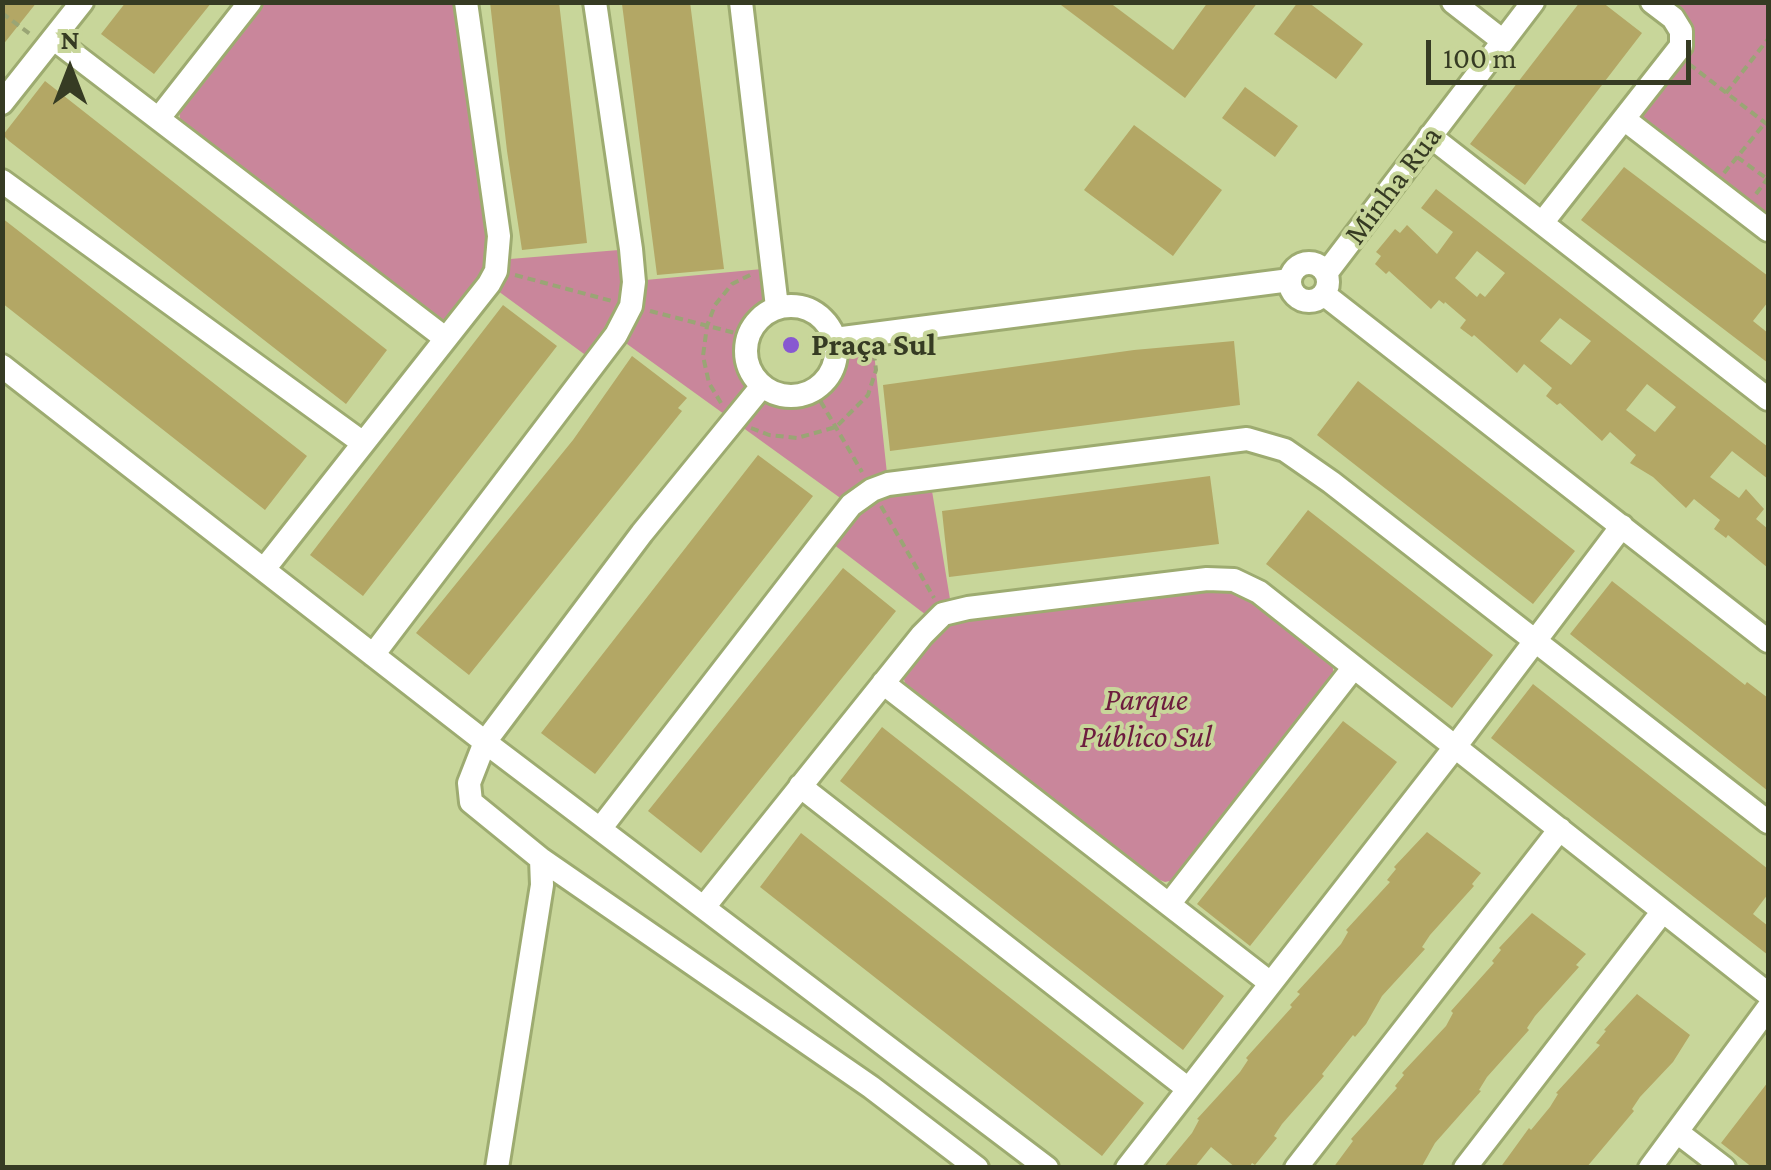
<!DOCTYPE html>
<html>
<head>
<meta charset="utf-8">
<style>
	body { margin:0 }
	#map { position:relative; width:1771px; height:1170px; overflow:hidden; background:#c8d69a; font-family:"Crimson Pro",serif }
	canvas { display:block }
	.frame { position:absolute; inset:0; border:5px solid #363b23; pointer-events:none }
	.north { position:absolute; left:20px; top:20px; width:100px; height:100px; -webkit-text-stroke:8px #c8d69a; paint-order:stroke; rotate:0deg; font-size:28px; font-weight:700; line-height:40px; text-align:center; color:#363b23 }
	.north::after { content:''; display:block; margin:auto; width:35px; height:45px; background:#363b23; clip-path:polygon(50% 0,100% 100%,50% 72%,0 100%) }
	.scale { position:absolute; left:1426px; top:40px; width:265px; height:45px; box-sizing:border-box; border:5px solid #363b23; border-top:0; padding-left:12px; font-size:30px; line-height:35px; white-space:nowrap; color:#363b23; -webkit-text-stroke:8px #c8d69a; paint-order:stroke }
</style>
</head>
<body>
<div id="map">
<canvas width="1771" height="1170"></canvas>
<div class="frame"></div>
<div class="north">N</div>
<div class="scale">100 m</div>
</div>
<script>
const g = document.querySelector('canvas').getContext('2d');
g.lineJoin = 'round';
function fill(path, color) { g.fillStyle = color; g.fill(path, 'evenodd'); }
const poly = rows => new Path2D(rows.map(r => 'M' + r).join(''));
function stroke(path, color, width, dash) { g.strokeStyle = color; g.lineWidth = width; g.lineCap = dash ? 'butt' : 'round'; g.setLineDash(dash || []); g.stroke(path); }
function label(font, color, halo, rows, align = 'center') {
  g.font = font + ' "Crimson Pro",serif'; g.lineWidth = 8; g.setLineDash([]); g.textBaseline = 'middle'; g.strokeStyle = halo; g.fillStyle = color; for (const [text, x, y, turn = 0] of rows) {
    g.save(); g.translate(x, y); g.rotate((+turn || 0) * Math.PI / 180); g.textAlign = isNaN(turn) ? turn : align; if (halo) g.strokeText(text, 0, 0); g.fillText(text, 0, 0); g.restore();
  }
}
fill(poly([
	[263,3,458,3,498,260,631,249,635,281,773,268,777,307,754,323,745,351,753,376,762,386,787,396,814,390,825,380,833,368,835,339,872,334,888,483,930,479,952,611,1204,587,1230,589,1251,597,1332,661,1334,677,1175,880,1165,882,1155,878,909,692,904,680,908,666,934,621,825,538,850,505,616,336,595,362,483,280,450,320,437,321,181,123,179,112,185,101],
	[1652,3,1768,3,1768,230,1624,119,1681,46]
]), '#c9869b');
fill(poly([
	[7,2,37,2,2,46,2,8],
	[126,2,212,2,154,74,101,34],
	[490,2,559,2,587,243,522,250,507,151],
	[639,2,690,2,724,269,657,275,622,4],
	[1057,2,1109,2,1173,50,1208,2,1258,2,1185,98],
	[1298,2,1308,2,1363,44,1336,79,1274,34],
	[1580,2,1602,2,1642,33,1525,185,1470,144],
	[45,81,387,350,346,404,9,141,3,135],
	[1245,87,1298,126,1275,157,1222,118],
	[1134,125,1222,190,1173,256,1084,190],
	[1624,167,1768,276,1768,302,1753,321,1768,333,1768,363,1581,220],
	[1436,189,1768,447,1768,479,1732,451,1710,477,1739,498,1746,489,1764,509,1756,519,1768,529,1768,568,1728,535,1726,538,1714,529,1720,520,1694,499,1686,508,1653,477,1630,463,1636,455,1610,432,1602,441,1560,403,1557,405,1546,396,1552,388,1524,364,1517,373,1474,335,1472,337,1460,328,1466,320,1445,302,1444,304,1439,300,1431,309,1389,271,1386,274,1375,264,1381,256,1376,252,1386,240,1395,229,1400,233,1407,225,1437,254,1453,232,1421,208],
	[1477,251,1505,273,1485,297,1480,293,1477,297,1455,278],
	[1560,318,1591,341,1571,365,1540,341],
	[1647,384,1676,407,1655,432,1626,410],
	[2,218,307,456,265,510,2,303],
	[503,305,557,346,363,596,310,555],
	[1234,341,1240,405,890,451,883,385,1134,350],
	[632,356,687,398,678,408,682,411,469,675,416,633,573,440],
	[1358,381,1575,551,1533,604,1317,435],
	[758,455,813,496,595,774,541,733],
	[1210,476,1219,544,949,577,942,511],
	[1308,510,1493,655,1452,708,1266,564],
	[843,568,896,611,701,853,648,811],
	[1612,581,1745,685,1747,682,1768,698,1768,791,1570,634],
	[1533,684,1768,869,1768,894,1753,914,1768,926,1768,955,1491,738],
	[1343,721,1397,762,1250,946,1197,904],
	[882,727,1224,996,1183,1050,840,781],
	[1427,832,1481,873,1472,884,1474,886,1430,935,1422,947,1425,949,1382,996,1366,1024,1355,1037,1353,1035,1322,1074,1324,1076,1282,1124,1274,1136,1277,1138,1255,1165,1252,1163,1249,1168,1236,1168,1211,1147,1194,1168,1163,1168,1192,1133,1199,1120,1197,1119,1240,1072,1248,1060,1246,1058,1292,1007,1290,1005,1300,994,1297,992,1341,944,1348,932,1346,930,1390,882,1387,880,1396,869,1394,867],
	[801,833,1144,1103,1102,1156,760,887],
	[1532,913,1586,954,1576,965,1579,967,1535,1016,1527,1028,1529,1030,1487,1077,1479,1090,1481,1091,1435,1143,1421,1168,1333,1168,1353,1141,1351,1139,1397,1088,1395,1086,1404,1075,1402,1073,1446,1026,1453,1013,1451,1011,1494,963,1492,961,1501,950,1499,948],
	[1637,994,1690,1035,1673,1062,1640,1097,1632,1109,1634,1111,1586,1168,1500,1168,1529,1128,1531,1130,1550,1107,1558,1094,1556,1093,1600,1045,1596,1043,1606,1031,1604,1030],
	[1768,1082,1768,1168,1753,1168,1721,1143]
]), '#b3a765');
const minor = poly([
	[741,2,777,307],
	[1453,2,1503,41],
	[54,39,445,338],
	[2,103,82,2],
	[159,118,250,2],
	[1624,119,1768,230],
	[1430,136,1768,399],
	[2,181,363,443],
	[1542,223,1681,46,1681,31,1673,18,1652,2],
	'1290 282a19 19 0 1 1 38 0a19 19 0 1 1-38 0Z',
	[1327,272,1533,2],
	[1325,295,1768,641],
	'746 351a45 45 0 1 1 90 0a45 45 0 1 1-90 0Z',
	[835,339,1290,280],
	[2,366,485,742,1047,1168],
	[265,568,489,284,496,271,499,236,466,2],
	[373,655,616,335,631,306,634,282,631,249,595,2],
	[883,683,1269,982],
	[800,786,1187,1088],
	[600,829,825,538,851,505,872,490,888,484,1247,439,1285,450,1331,482,1768,822],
	[541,859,871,1087,977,1168],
	[1170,903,1354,667],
	[704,907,922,635,943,614,968,608,1207,579,1234,580,1259,592,1768,994],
	[1677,1132,1724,1168],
	[497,1168,542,885,541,859,471,802,469,783,485,742,642,533,762,386],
	[1127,1168,1455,747,1622,526],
	[1296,1168,1560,829],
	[1465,1168,1663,911],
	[1650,1168,1768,1008]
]);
stroke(minor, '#9dab70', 28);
stroke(poly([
	[2,13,30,34],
	[1689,64,1768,125],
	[1726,93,1768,39],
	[1737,157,1766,178],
	[1724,173,1765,123],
	[1756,194,1768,178],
	[515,275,612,301],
	[650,311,747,336],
	[814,390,862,472],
	[721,403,709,383,703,356,707,326,715,305,732,284,754,273],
	[751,428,769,435,797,438,836,427,868,395,876,370,874,354],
	[881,506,934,598]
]), '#9aa575', 4, [8, 5]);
stroke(minor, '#fff', 22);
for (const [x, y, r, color] of [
	[791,345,10,"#8858d1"]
]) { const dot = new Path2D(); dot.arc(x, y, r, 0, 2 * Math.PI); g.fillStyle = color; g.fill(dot); stroke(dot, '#c8d69a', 4); }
label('32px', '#363b23', '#c8d69a', [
	["Minha Rua",1393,185,-53]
]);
label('bold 32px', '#363b23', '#c8d69a', [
	["Praça Sul",811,345]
], 'left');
label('italic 32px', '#6d1c3e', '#c8d69a', [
	["Parque",1146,700],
	["Público Sul",1146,737]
]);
</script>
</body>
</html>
